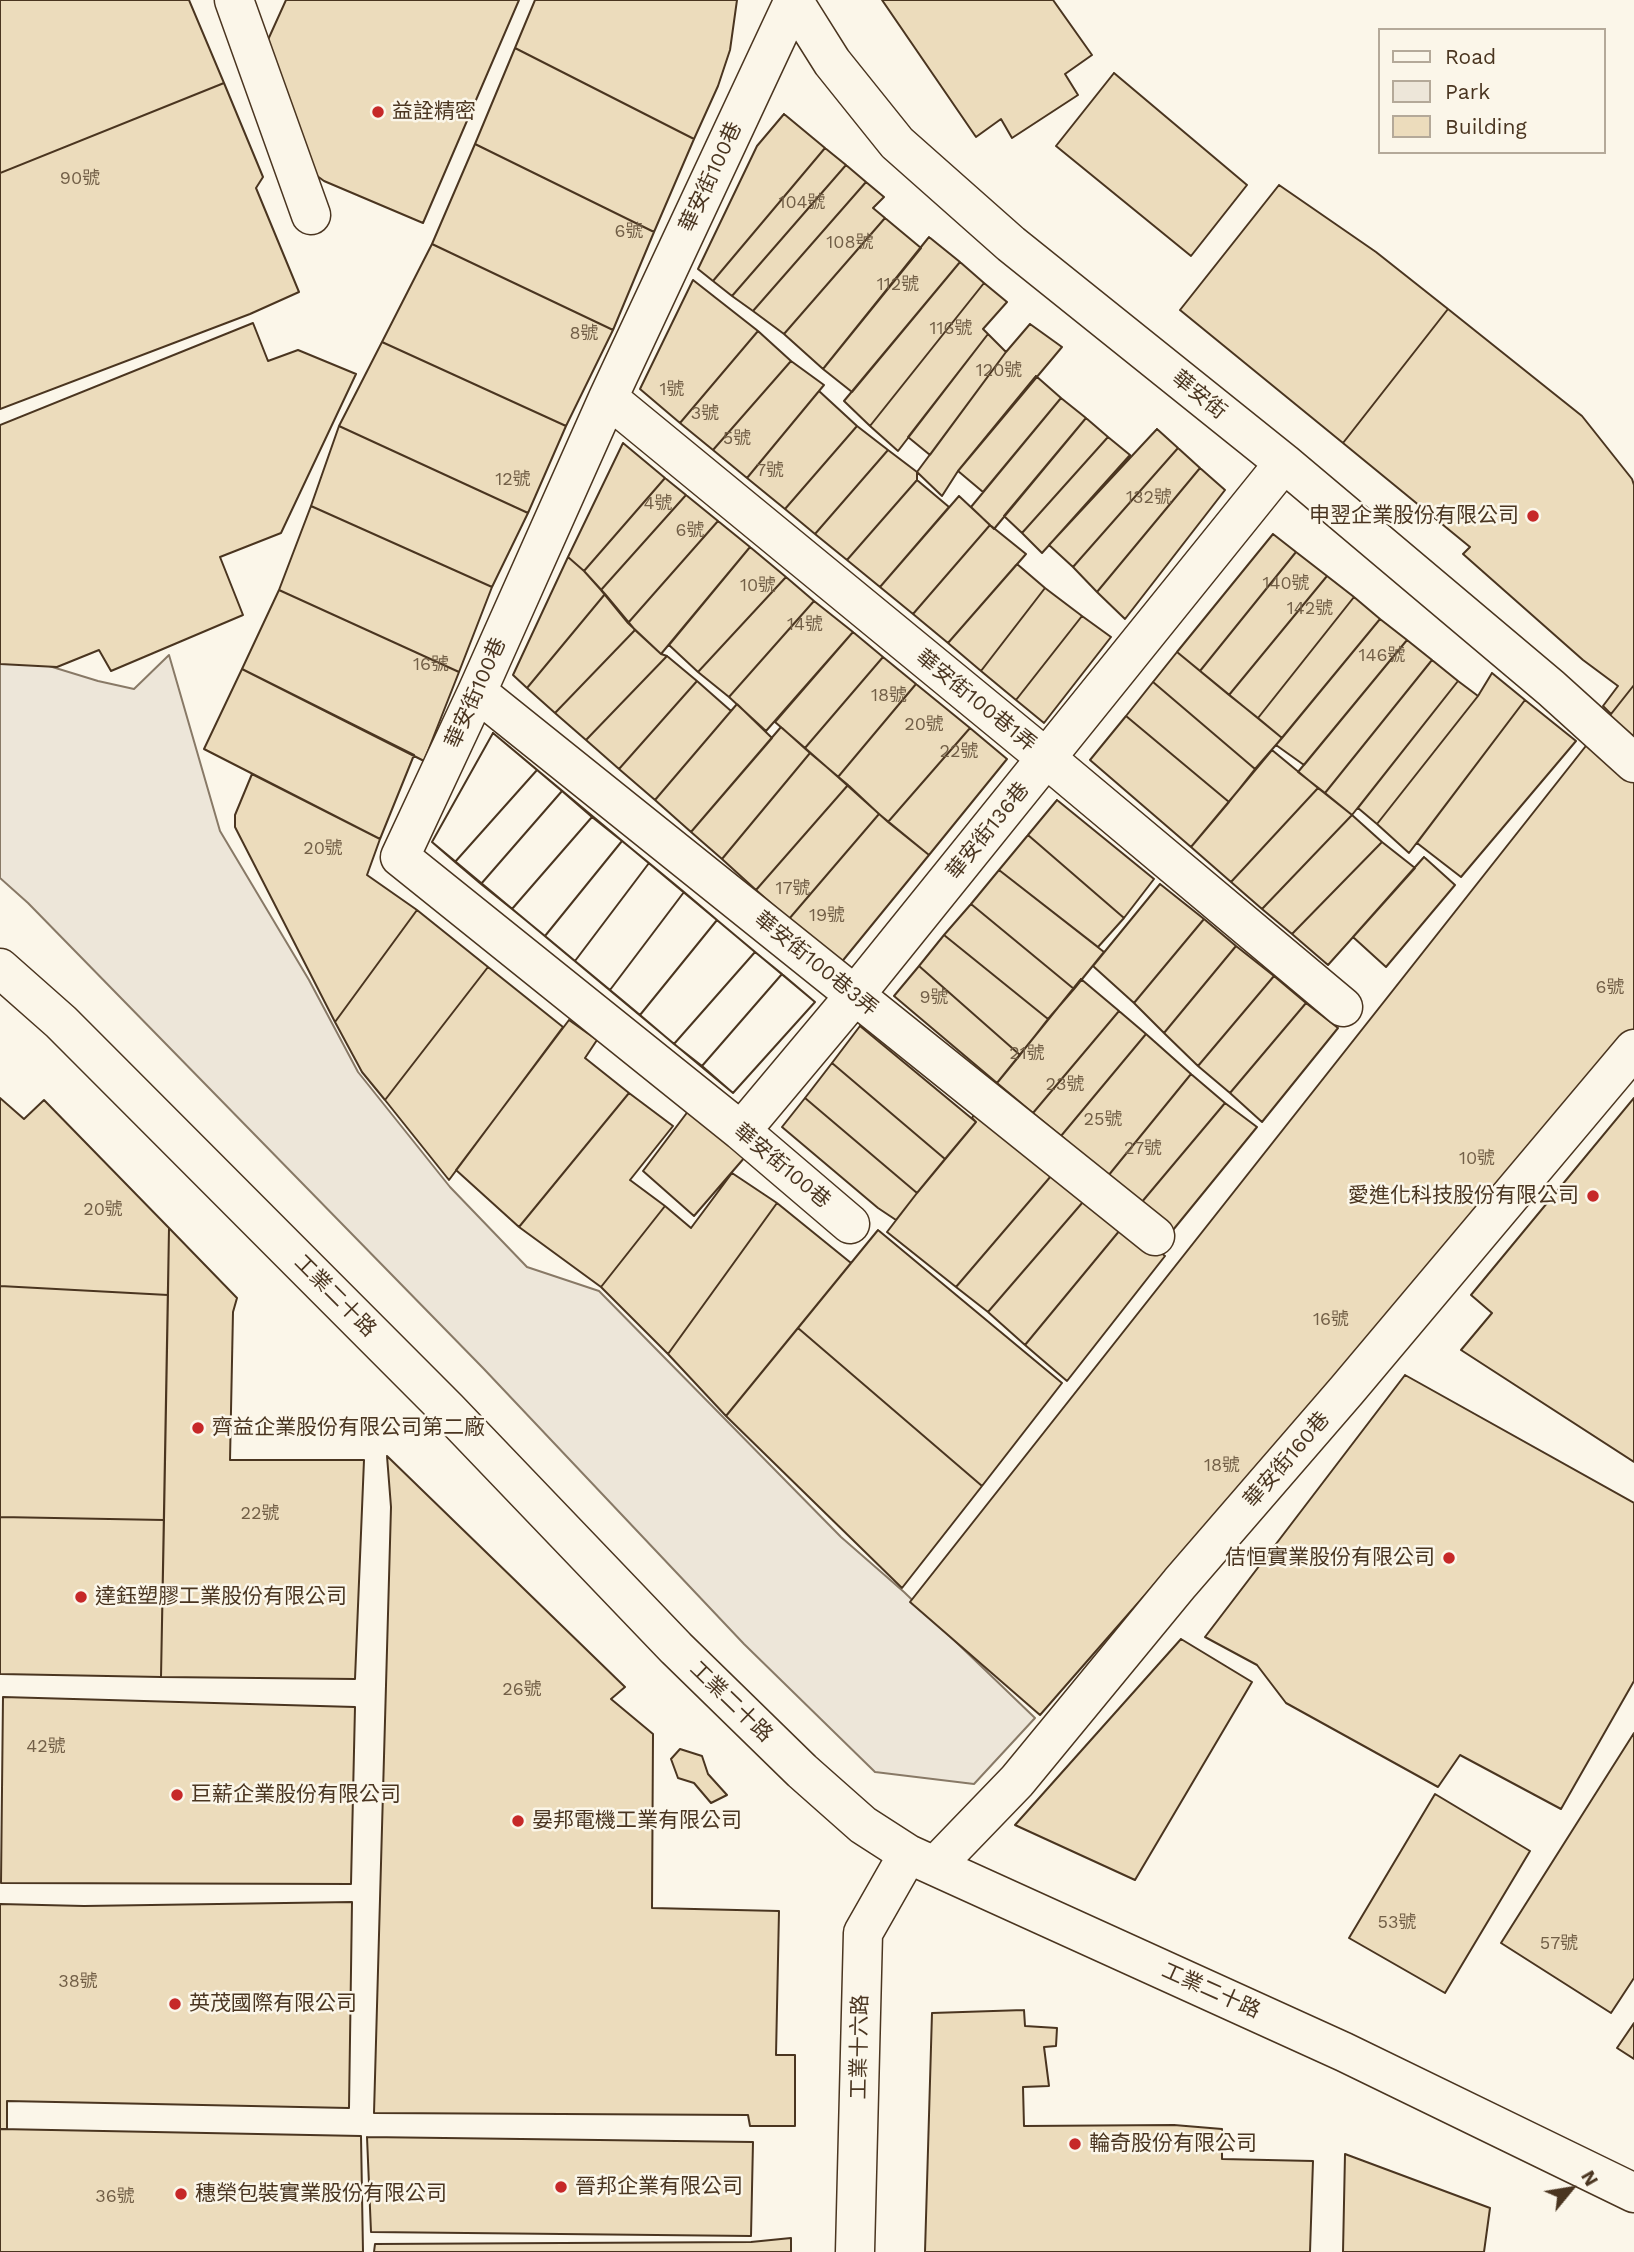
<!DOCTYPE html>
<html>
<head>
<meta charset="utf-8">
<style>
	body { margin:0 }
	#map { position:relative; width:1634px; height:2252px; overflow:hidden; background:#fbf6e9; font-family:"Work Sans",sans-serif }
	canvas { display:block }
	.legend { position:absolute; left:1378px; top:28px; width:228px; height:126px; box-sizing:border-box; background:#fbf6e9; border:2px solid #b4a999; margin:0; padding:9px 12px; list-style:none; font-size:21px; color:#4a3520 }
	.legend li { display:flex; align-items:center; gap:14px; height:35px }
	.legend b { width:35px; border:2px solid #b4a999 }
	.north { position:absolute; left:1536px; top:2154px; width:70px; height:70px; -webkit-text-stroke:5px #fbf6e9; paint-order:stroke; rotate:60deg; font-size:19px; font-weight:700; line-height:28px; text-align:center; color:#4a3520 }
	.north::after { content:''; display:block; margin:auto; width:24px; height:32px; background:#4a3520; clip-path:polygon(50% 0,100% 100%,50% 72%,0 100%) }
</style>
</head>
<body>
<div id="map">
<canvas width="1634" height="2252"></canvas>
<ul class="legend">
<li><b style="height:9px;background:#fbf6e9"></b>Road</li>
<li><b style="height:19px;background:#ede6d9"></b>Park</li>
<li><b style="height:19px;background:#ecdcbc"></b>Building</li>
</ul>
<div class="north">N</div>
</div>
<script>
const g = document.querySelector('canvas').getContext('2d');
g.lineJoin = 'round';
function fill(path, color) { g.fillStyle = color; g.fill(path, 'evenodd'); }
const poly = rows => new Path2D(rows.map(r => 'M' + r).join(''));
function stroke(path, color, width, dash) { g.strokeStyle = color; g.lineWidth = width; g.lineCap = dash ? 'butt' : 'round'; g.setLineDash(dash || []); g.stroke(path); }
function label(font, color, halo, rows, align = 'center') {
  g.font = font + ' "Work Sans","Noto Sans TC",sans-serif'; g.lineWidth = 5; g.setLineDash([]); g.textBaseline = 'middle'; g.strokeStyle = halo; g.fillStyle = color; for (const [text, x, y, turn = 0] of rows) {
    g.save(); g.translate(x, y); g.rotate((+turn || 0) * Math.PI / 180); g.textAlign = isNaN(turn) ? turn : align; if (halo) g.strokeText(text, 0, 0); g.fillText(text, 0, 0); g.restore();
  }
}
const green = poly([
	[0,651,98,681,134,689,169,655,220,831,309,980,358,1072,450,1187,527,1267,599,1291,841,1537,904,1592,1035,1718,974,1784,875,1772,744,1644,483,1368,28,903,0,878,0,651]
]);
fill(green, '#ede6d9');
stroke(green, '#887966', 2);
const building = poly([
	[0,0,189,0,224,83,0,173,0,0],
	[286,0,519,0,423,223,324,181,309,170,262,53,286,0],
	[535,0,737,0,730,50,718,86,694,139,515,48,535,0],
	[882,0,1053,0,1092,55,1065,74,1078,95,1012,138,1001,119,976,137,882,0],
	[515,48,694,139,654,232,475,144,515,48],
	[1114,73,1247,185,1191,256,1056,146,1114,73],
	[224,83,263,177,256,188,299,292,250,314,0,409,0,173,224,83],
	[784,114,825,148,713,281,698,269,757,146,784,114],
	[475,144,654,232,613,330,432,244,475,144],
	[825,148,846,165,732,296,713,281,825,148],
	[846,165,866,182,753,311,732,296,846,165],
	[866,182,884,197,873,208,885,218,784,334,753,311,866,182],
	[1279,185,1376,252,1448,309,1343,443,1180,310,1279,185],
	[885,218,921,248,823,369,784,334,885,218],
	[929,237,960,262,852,392,823,369,929,237],
	[432,244,613,330,566,426,382,342,432,244],
	[960,262,984,283,870,426,844,401,960,262],
	[693,280,758,331,680,423,640,389,693,280],
	[984,283,1007,302,983,329,988,334,898,451,870,426,984,283],
	[1448,309,1582,416,1632,479,1634,485,1634,685,1611,714,1603,706,1618,686,1583,660,1463,554,1470,547,1343,443,1448,309],
	[253,323,268,361,298,350,356,374,281,533,220,557,243,615,111,671,99,650,57,667,0,664,0,425,253,323],
	[1030,324,1062,347,958,471,942,496,917,472,1006,352,1030,324],
	[758,331,791,361,713,450,680,423,758,331],
	[988,334,1006,352,930,455,908,437,988,334],
	[382,342,566,426,528,513,339,426,382,342],
	[791,361,824,385,747,478,713,450,791,361],
	[1036,376,1061,398,983,492,958,471,1036,376],
	[819,391,857,426,785,509,747,478,819,391],
	[1061,398,1086,418,994,529,971,507,1061,398],
	[1086,418,1108,437,1022,533,1004,516,1086,418],
	[339,426,528,513,492,587,311,506,339,426],
	[857,426,888,450,815,534,785,509,857,426],
	[1157,429,1178,448,1073,567,1049,545,1157,429],
	[1108,437,1130,455,1042,553,1022,533,1108,437],
	[623,443,665,478,584,571,568,557,623,443],
	[1178,448,1200,468,1097,592,1073,567,1178,448],
	[888,450,917,472,917,480,847,560,815,534,888,450],
	[1200,468,1225,490,1125,619,1097,592,1200,468],
	[665,478,686,495,601,590,584,571,665,478],
	[917,480,949,507,880,587,847,560,917,480],
	[686,495,718,521,628,623,601,590,686,495],
	[959,496,990,525,913,614,880,587,959,496],
	[311,506,492,587,459,672,279,590,311,506],
	[718,521,750,547,661,654,628,623,718,521],
	[990,525,1026,554,948,643,913,614,990,525],
	[1273,534,1296,552,1200,671,1177,652,1273,534],
	[750,547,786,577,698,672,669,645,750,547],
	[1296,552,1327,576,1229,695,1200,671,1296,552],
	[568,557,584,571,605,594,527,688,513,675,568,557],
	[1017,564,1045,588,981,671,948,643,1017,564],
	[1327,576,1354,597,1258,718,1229,695,1327,576],
	[786,577,814,601,729,697,698,672,786,577],
	[1045,588,1082,616,1016,700,981,671,1045,588],
	[279,590,459,672,424,761,242,669,279,590],
	[605,594,635,630,555,713,527,688,605,594],
	[1354,597,1380,619,1282,738,1258,718,1354,597],
	[814,601,853,632,766,731,729,697,814,601],
	[1082,616,1111,637,1044,723,1016,700,1082,616],
	[1380,619,1407,640,1304,765,1276,745,1380,619],
	[635,630,661,654,667,656,586,740,555,713,635,630],
	[853,632,883,657,805,748,775,722,853,632],
	[1407,640,1432,660,1325,793,1298,772,1407,640],
	[1177,652,1282,738,1255,769,1153,682,1177,652],
	[667,656,697,681,619,769,586,740,667,656],
	[883,657,916,684,838,777,805,748,883,657],
	[1432,660,1458,681,1352,815,1325,793,1432,660],
	[242,669,414,755,380,839,204,749,242,669],
	[1492,673,1525,700,1409,853,1377,824,1478,696,1492,673],
	[697,681,731,711,655,800,619,769,697,681],
	[1458,681,1478,696,1377,824,1358,808,1458,681],
	[1153,682,1255,769,1229,802,1126,716,1153,682],
	[916,684,970,728,888,822,838,777,916,684],
	[1634,685,1634,1036,1040,1715,910,1602,1634,685],
	[1525,700,1576,741,1461,877,1417,843,1525,700],
	[737,704,772,738,691,832,655,800,737,704],
	[1126,716,1229,802,1191,847,1090,760,1126,716],
	[781,727,810,753,722,859,691,832,781,727],
	[970,728,1007,759,929,855,888,822,970,728],
	[493,733,815,1002,733,1093,432,842,493,733],
	[493,733,537,770,455,862,432,842,493,733],
	[1272,750,1318,788,1231,882,1191,847,1272,750],
	[810,753,848,785,756,890,722,859,810,753],
	[537,770,562,791,481,884,455,862,537,770],
	[252,774,380,839,367,875,417,910,335,1022,235,827,235,815,252,774],
	[848,785,879,814,789,919,756,890,848,785],
	[1318,788,1352,815,1262,909,1231,882,1318,788],
	[562,791,592,817,512,909,481,884,562,791],
	[1057,800,1154,879,1124,918,1028,835,1057,800],
	[879,814,929,855,840,964,789,919,879,814],
	[1352,815,1382,842,1292,934,1262,909,1352,815],
	[592,817,622,841,545,936,512,909,592,817],
	[1028,835,1124,918,1098,947,999,870,1028,835],
	[622,841,649,863,575,961,545,936,622,841],
	[1382,842,1415,868,1328,965,1292,934,1382,842],
	[1424,857,1455,885,1386,967,1353,937,1424,857],
	[649,863,684,892,610,990,575,961,649,863],
	[999,870,1104,952,1074,989,971,904,999,870],
	[1160,884,1204,919,1134,1003,1093,966,1160,884],
	[684,892,717,920,640,1015,610,990,684,892],
	[971,904,1074,989,1048,1019,944,935,971,904],
	[417,910,488,967,385,1100,362,1072,335,1022,417,910],
	[1204,919,1236,946,1164,1033,1134,1003,1204,919],
	[717,920,755,952,674,1044,640,1015,717,920],
	[944,935,1048,1019,1020,1055,919,966,944,935],
	[1236,946,1274,976,1198,1066,1164,1033,1236,946],
	[755,952,782,974,702,1066,674,1044,755,952],
	[919,966,1020,1055,997,1083,894,996,919,966],
	[488,967,563,1027,449,1180,385,1100,488,967],
	[782,974,815,1002,733,1093,702,1066,782,974],
	[1274,976,1306,1003,1230,1093,1198,1066,1274,976],
	[1081,979,1119,1011,1033,1113,997,1083,1081,979],
	[1306,1003,1338,1028,1262,1122,1230,1093,1306,1003],
	[1119,1011,1146,1034,1061,1136,1033,1113,1119,1011],
	[569,1020,597,1040,585,1058,629,1093,519,1227,456,1170,569,1020],
	[860,1026,976,1122,945,1159,832,1063,860,1026],
	[1146,1034,1191,1074,1108,1176,1061,1136,1146,1034],
	[832,1063,945,1159,917,1193,805,1098,832,1063],
	[1191,1074,1225,1103,1141,1203,1108,1176,1191,1074],
	[629,1093,673,1126,630,1180,665,1206,601,1287,519,1227,629,1093],
	[0,1098,24,1119,44,1100,169,1228,168,1295,0,1286,0,1098],
	[805,1098,917,1193,896,1220,878,1208,782,1127,805,1098],
	[1634,1098,1634,1462,1461,1350,1492,1313,1471,1295,1634,1098],
	[1225,1103,1257,1127,1173,1230,1141,1203,1225,1103],
	[979,1107,1057,1169,956,1287,887,1232,917,1193,976,1122,972,1118,979,1107],
	[689,1110,745,1157,694,1216,643,1171,689,1110],
	[1057,1169,1089,1195,988,1312,956,1287,1057,1169],
	[732,1173,777,1203,668,1354,601,1287,665,1206,691,1228,732,1173],
	[1089,1195,1125,1224,1025,1345,988,1312,1089,1195],
	[777,1203,851,1263,726,1416,668,1354,777,1203],
	[1125,1224,1165,1256,1067,1381,1025,1345,1125,1224],
	[169,1228,237,1298,233,1312,230,1460,364,1460,355,1679,161,1677,169,1228],
	[878,1230,1062,1383,982,1486,798,1328,878,1230],
	[0,1286,168,1295,164,1520,0,1517,0,1286],
	[798,1328,982,1486,902,1588,726,1416,798,1328],
	[1405,1375,1634,1503,1634,1681,1561,1809,1460,1755,1438,1787,1286,1703,1257,1665,1205,1637,1405,1375],
	[387,1456,625,1687,611,1699,653,1734,652,1908,779,1911,776,2055,795,2055,795,2126,750,2126,748,2115,374,2113,391,1507,387,1456],
	[0,1517,164,1520,161,1677,0,1674,0,1517],
	[1181,1639,1252,1682,1135,1880,1015,1825,1181,1639],
	[3,1697,355,1707,351,1884,1,1883,3,1697],
	[1634,1733,1634,1978,1611,2013,1501,1943,1634,1733],
	[680,1749,702,1756,708,1774,727,1795,711,1803,694,1783,678,1778,671,1759,680,1749],
	[1435,1794,1530,1851,1445,1993,1349,1938,1435,1794],
	[352,1902,349,2108,7,2101,7,2129,0,2129,0,1904,84,1906,352,1902],
	[1024,2010,1025,2026,1057,2028,1056,2046,1044,2047,1049,2086,1023,2087,1024,2126,1174,2125,1222,2129,1222,2159,1313,2161,1310,2252,925,2252,932,2013,1024,2010],
	[1634,2023,1634,2059,1617,2048,1634,2023],
	[0,2129,361,2136,363,2252,0,2252,0,2129],
	[367,2137,753,2142,751,2236,371,2232,367,2137],
	[1345,2154,1490,2208,1484,2252,1343,2252,1345,2154],
	[791,2238,791,2252,374,2252,375,2244,751,2242,791,2238]
]);
fill(building, '#ecdcbc');
stroke(building, '#4a3520', 2);
const minor = poly([
	[234,0,311,215],
	[793,0,832,62,897,143,1011,244,1284,463,1551,688,1634,763],
	[794,0,608,398,477,692,400,857,741,1131,850,1224],
	[608,398,1046,758,1343,1007],
	[477,692,1155,1236],
	[0,968,61,1022,448,1410,676,1648,802,1771,863,1825,908,1854,1344,2052,1634,2193],
	[741,1131,855,995,1284,463],
	[935,1866,1017,1781,1180,1583,1347,1390,1634,1049],
	[855,2252,863,1933,908,1854]
]);
stroke(minor, '#4a3520', 41);
stroke(minor, '#fbf6e9', 38);
for (const [x, y, r, color] of [
	[378,112,7,"#c62828"],
	[1533,516,7,"#c62828"],
	[1593,1196,7,"#c62828"],
	[198,1428,7,"#c62828"],
	[1449,1558,7,"#c62828"],
	[81,1597,7,"#c62828"],
	[177,1795,7,"#c62828"],
	[518,1821,7,"#c62828"],
	[175,2004,7,"#c62828"],
	[1075,2144,7,"#c62828"],
	[561,2187,7,"#c62828"],
	[181,2194,7,"#c62828"]
]) { const dot = new Path2D(); dot.arc(x, y, r, 0, 2 * Math.PI); g.fillStyle = color; g.fill(dot); stroke(dot, '#fbf6e9', 2.5); }
label('18px', '#725f47', null, [
	["90號",80,179],
	["104號",802,203],
	["6號",629,232],
	["108號",850,243],
	["112號",898,285],
	["116號",951,329],
	["8號",584,334],
	["120號",999,371],
	["1號",672,390],
	["3號",705,414],
	["5號",737,439],
	["7號",770,471],
	["12號",513,480],
	["132號",1149,498],
	["4號",658,504],
	["6號",690,531],
	["140號",1286,584],
	["10號",758,586],
	["142號",1310,609],
	["14號",805,625],
	["146號",1382,656],
	["16號",431,665],
	["18號",889,696],
	["20號",924,725],
	["22號",959,752],
	["20號",323,849],
	["17號",793,889],
	["19號",827,916],
	["6號",1610,988],
	["9號",934,998],
	["21號",1027,1054],
	["23號",1065,1085],
	["25號",1103,1120],
	["27號",1143,1149],
	["10號",1477,1159],
	["20號",103,1210],
	["16號",1331,1320],
	["18號",1222,1466],
	["22號",260,1514],
	["26號",522,1690],
	["42號",46,1747],
	["53號",1397,1923],
	["57號",1559,1944],
	["38號",78,1982],
	["36號",115,2197]
]);
label('21px', '#4a3520', '#fbf6e9', [
	["益詮精密",392,112],
	["申翌企業股份有限公司",1519,516,"right"],
	["愛進化科技股份有限公司",1579,1196,"right"],
	["齊益企業股份有限公司第二廠",212,1428],
	["佶恒實業股份有限公司",1435,1558,"right"],
	["達鈺塑膠工業股份有限公司",95,1597],
	["巨薪企業股份有限公司",191,1795],
	["晏邦電機工業有限公司",532,1821],
	["英茂國際有限公司",189,2004],
	["輪奇股份有限公司",1089,2144],
	["晉邦企業有限公司",575,2187],
	["穗榮包裝實業股份有限公司",195,2194]
], 'left');
label('21px', '#4a3520', '#fbf6e9', [
	["華安街100巷",711,177,-65],
	["華安街",1199,395,39],
	["華安街100巷",476,693,-66],
	["華安街100巷1弄",976,701,39],
	["華安街136巷",988,831,-51],
	["華安街100巷3弄",816,964,39],
	["華安街100巷",782,1166,40],
	["工業二十路",335,1296,45],
	["華安街160巷",1287,1460,-49],
	["工業二十路",731,1702,44],
	["工業二十路",1211,1991,24],
	["工業十六路",860,2047,-89]
]);
</script>
</body>
</html>
